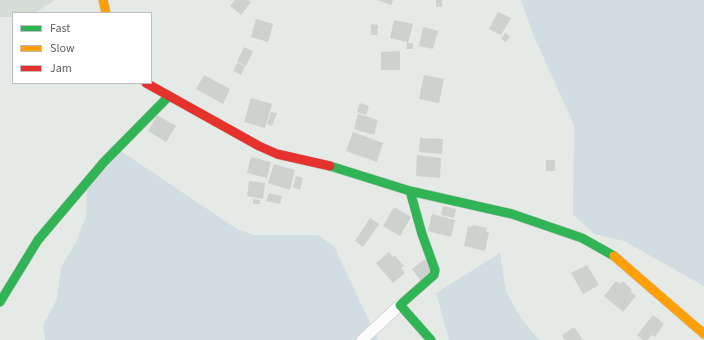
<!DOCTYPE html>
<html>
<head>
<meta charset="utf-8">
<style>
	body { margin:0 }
	#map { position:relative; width:704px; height:340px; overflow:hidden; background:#e5eae6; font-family:"Source Sans 3",sans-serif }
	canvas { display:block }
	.legend { position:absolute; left:12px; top:12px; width:140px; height:72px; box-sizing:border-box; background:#fff; border:1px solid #c0bdc0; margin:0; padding:5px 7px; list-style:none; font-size:12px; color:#625b62 }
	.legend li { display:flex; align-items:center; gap:8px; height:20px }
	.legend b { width:20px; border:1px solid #c0bdc0 }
</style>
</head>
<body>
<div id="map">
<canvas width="704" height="340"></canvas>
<ul class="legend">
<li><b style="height:5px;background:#30b455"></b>Fast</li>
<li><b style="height:5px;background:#ff9f0a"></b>Slow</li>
<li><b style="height:5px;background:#e5322d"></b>Jam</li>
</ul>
</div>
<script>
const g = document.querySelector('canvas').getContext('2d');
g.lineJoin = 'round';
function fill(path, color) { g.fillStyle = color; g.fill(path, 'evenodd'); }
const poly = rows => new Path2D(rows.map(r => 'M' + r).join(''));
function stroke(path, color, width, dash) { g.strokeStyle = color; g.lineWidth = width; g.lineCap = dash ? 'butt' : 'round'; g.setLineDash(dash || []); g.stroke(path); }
fill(poly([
	[0,0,55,0,35,13,13,13,13,17,0,17]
]), '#d5ddd7');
fill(poly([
	[521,0,704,0,704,286,624,241,594,234,573,214,574,125,532,32],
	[112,145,237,229,254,235,318,235,334,246,378,340,45,340,43,326,57,299,61,267,75,244,86,217,87,189],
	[500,253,506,292,521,318,539,340,449,340,436,293]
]), '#d2dde3');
fill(poly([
	[235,0,248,0,251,2,241,15,230,6],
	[377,0,393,0,391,5],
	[436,0,442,0,442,7,436,7],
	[498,12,511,18,501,35,489,29],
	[256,19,273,24,268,42,251,37],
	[394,20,413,24,408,43,413,43,413,49,406,49,407,42,390,38],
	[371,24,378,25,377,35,371,35],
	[423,27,438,31,433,49,419,46],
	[505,33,510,36,506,42,501,39],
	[244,47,253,51,246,66,237,62],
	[400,51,400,70,381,70,381,52],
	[237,63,245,66,241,75,233,71],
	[204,75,230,89,223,104,196,89],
	[424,75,444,79,439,103,419,99],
	[251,98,272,104,265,128,244,122],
	[360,103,369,106,366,115,357,112],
	[271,112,277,113,272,126,267,124],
	[358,114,378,120,374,135,354,129],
	[157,115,176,126,166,142,148,131],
	[353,132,383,143,377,162,346,151],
	[420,138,443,139,442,154,419,152],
	[417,155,441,158,440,178,416,176],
	[251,157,271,162,267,178,247,173],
	[546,160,555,160,555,171,546,171],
	[274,164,295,170,290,190,268,183],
	[296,176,303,178,300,190,293,187],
	[249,181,265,183,263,199,247,196],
	[269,193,282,196,280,204,266,201],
	[253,199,260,200,260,204,253,204],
	[443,206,456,209,454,218,441,215],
	[394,207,411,217,400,236,383,226],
	[432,214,455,220,451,237,428,231],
	[370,218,379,224,363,247,355,241],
	[473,225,487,228,486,232,489,232,485,251,464,246,468,226,472,227],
	[389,252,393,257,395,256,404,266,401,268,405,273,393,283,376,263],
	[425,259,434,271,421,281,412,269],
	[587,265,599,285,583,294,571,273],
	[616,281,620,284,623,281,632,290,631,292,636,296,623,312,604,296],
	[653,315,664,324,655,337,652,335,648,340,643,340,637,335],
	[574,327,583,340,565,340,562,335]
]), '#ced1ce');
const street = poly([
	[362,340,400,305]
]);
const fast = poly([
	[330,166,410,191,512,214,582,238,614,256],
	[410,191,422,234,435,270,434,275,400,305,431,340],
	[0,302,38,240,104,162,169,96]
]);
const slow = poly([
	[103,0,106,13],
	[614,256,704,334]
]);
const jam = poly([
	[146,83,259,146,277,154,330,166]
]);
stroke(street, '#c7c7c6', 12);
stroke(fast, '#c7c7c6', 10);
stroke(slow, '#c7c7c6', 10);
stroke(jam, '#c7c7c6', 10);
stroke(street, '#fbfcfb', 11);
stroke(fast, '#30b455', 9);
stroke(slow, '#ff9f0a', 9);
stroke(jam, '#e5322d', 9);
</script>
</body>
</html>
